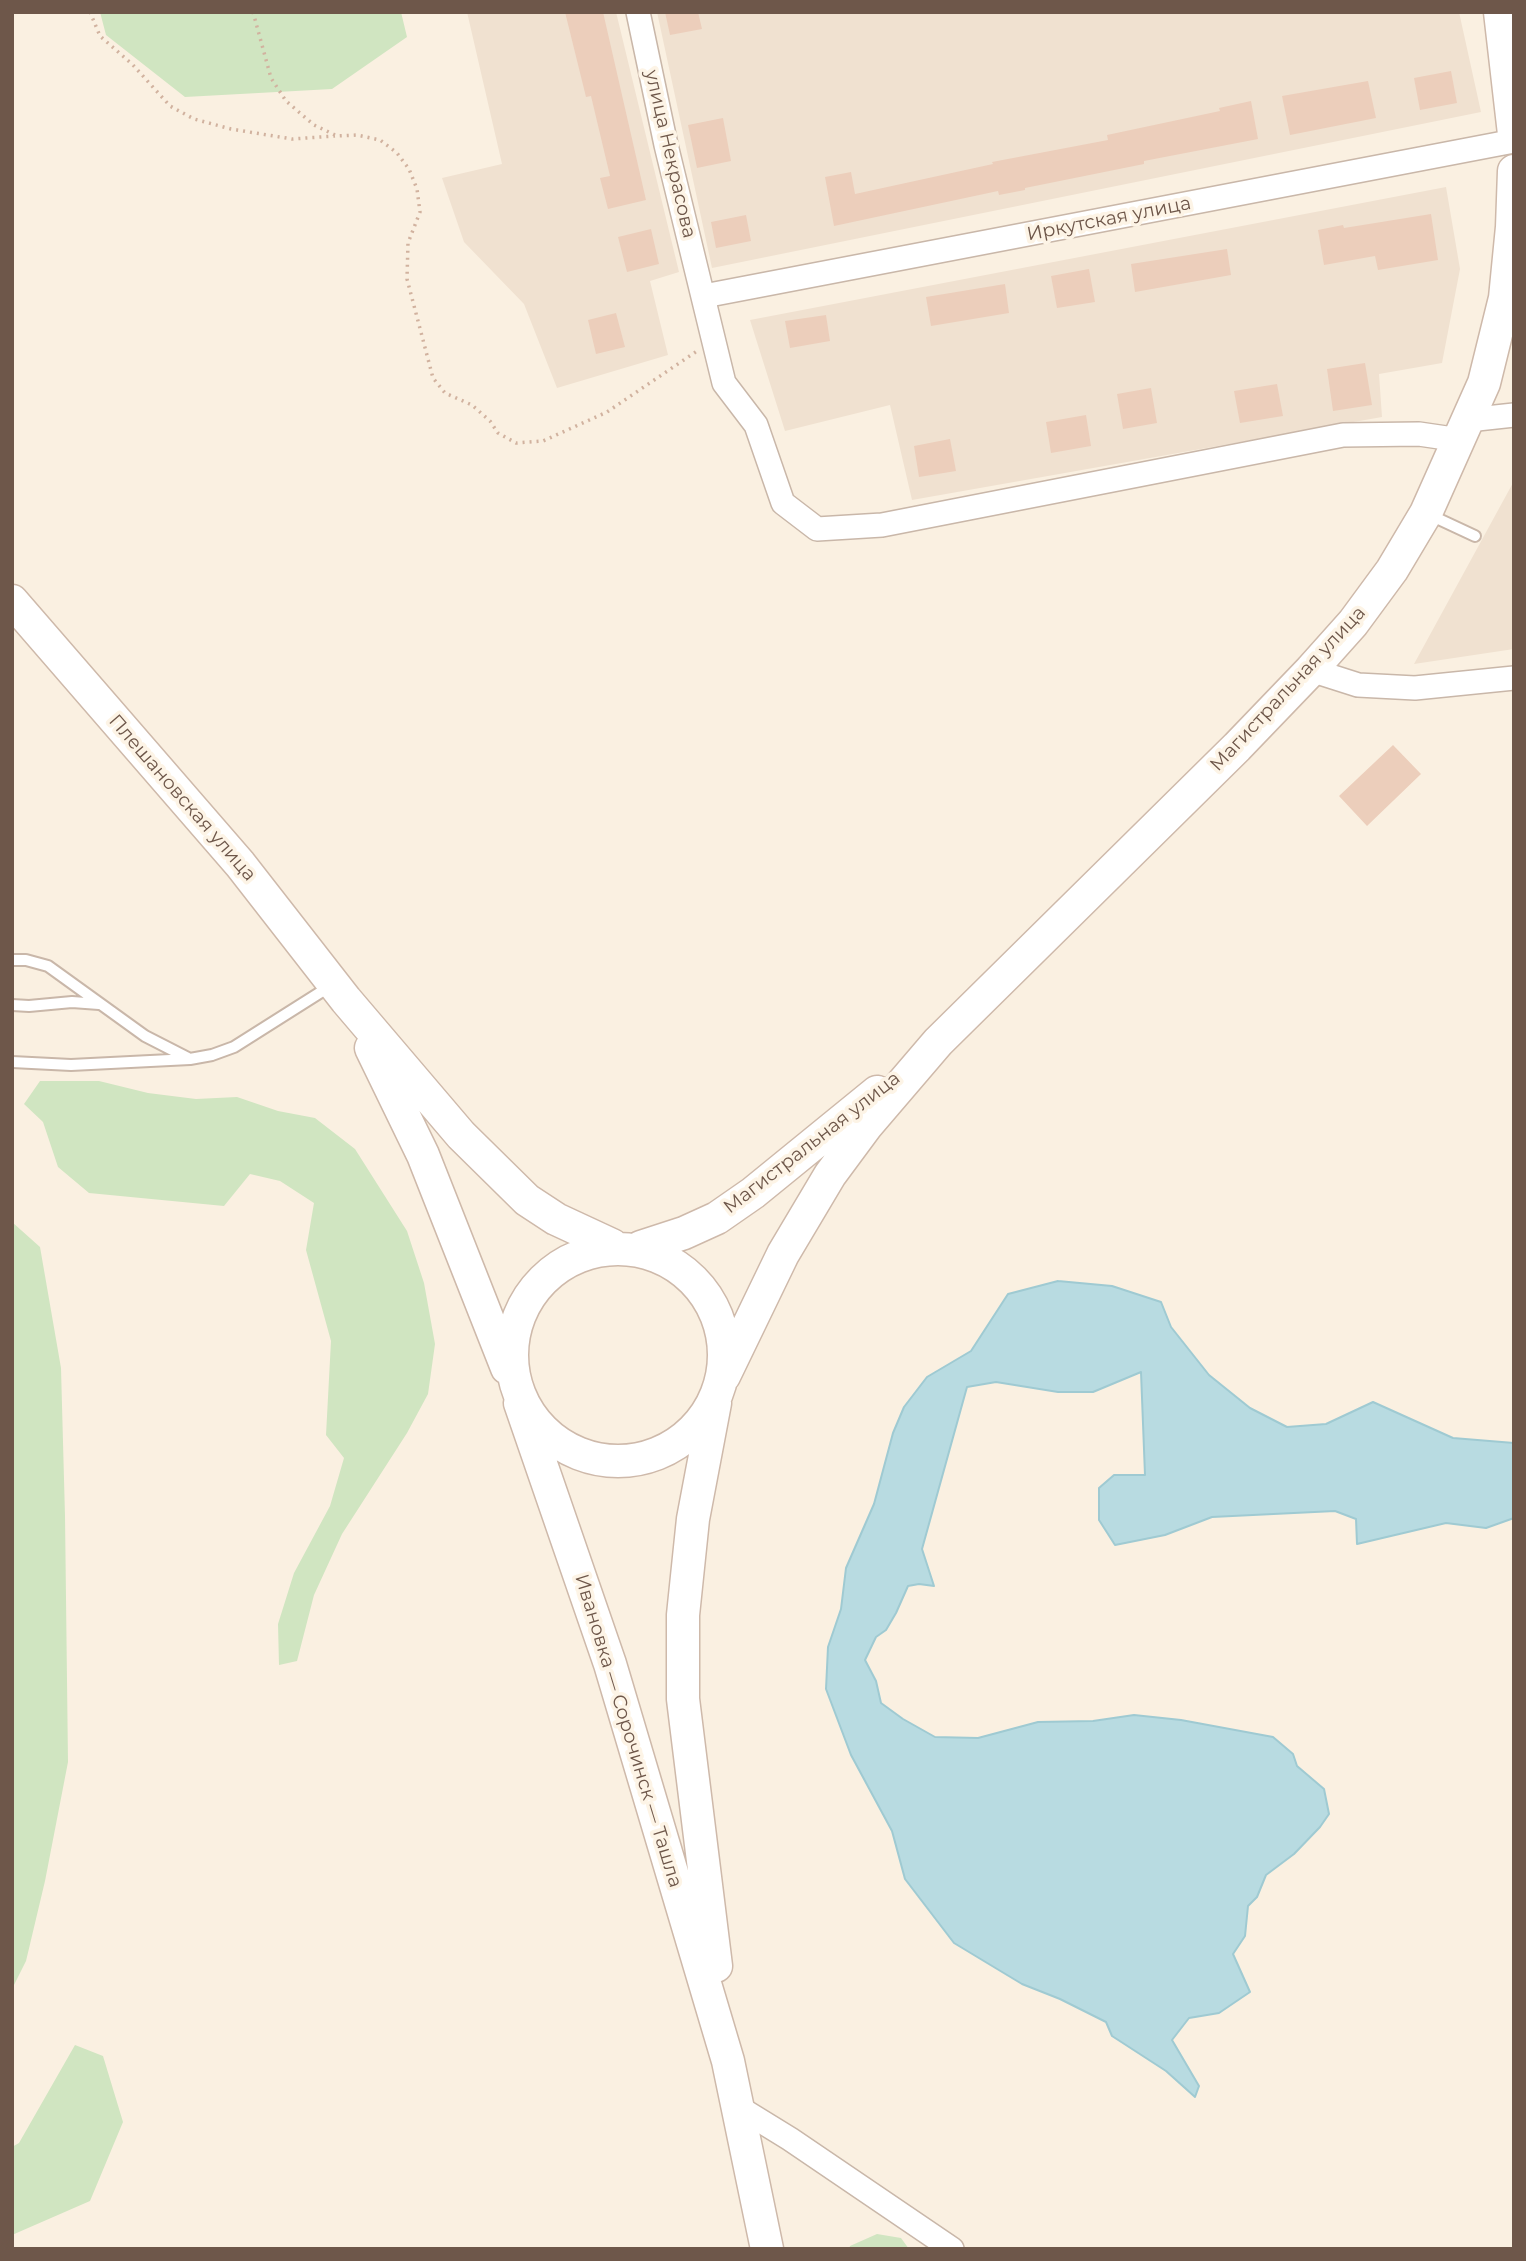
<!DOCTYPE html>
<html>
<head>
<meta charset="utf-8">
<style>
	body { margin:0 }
	#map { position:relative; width:1526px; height:2261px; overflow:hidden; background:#faf0e1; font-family:Montserrat,sans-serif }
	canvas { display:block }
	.frame { position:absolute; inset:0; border:14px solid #6e574a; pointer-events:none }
</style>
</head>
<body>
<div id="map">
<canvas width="1526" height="2261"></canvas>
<div class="frame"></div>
</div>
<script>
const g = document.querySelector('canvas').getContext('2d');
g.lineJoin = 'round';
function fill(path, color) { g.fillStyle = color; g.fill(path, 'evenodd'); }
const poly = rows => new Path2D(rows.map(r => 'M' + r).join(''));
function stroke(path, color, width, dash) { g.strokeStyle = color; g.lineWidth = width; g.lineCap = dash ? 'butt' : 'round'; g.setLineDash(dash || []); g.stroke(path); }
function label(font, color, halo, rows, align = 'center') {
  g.font = font + ' Montserrat,sans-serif'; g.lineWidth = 7; g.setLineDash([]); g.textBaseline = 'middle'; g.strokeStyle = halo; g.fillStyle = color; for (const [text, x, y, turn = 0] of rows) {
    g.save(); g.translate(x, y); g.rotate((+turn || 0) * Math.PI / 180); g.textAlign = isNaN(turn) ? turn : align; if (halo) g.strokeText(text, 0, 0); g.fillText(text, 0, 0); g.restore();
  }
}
fill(poly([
	[467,12,616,12,679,272,650,281,668,355,557,388,524,304,464,242,442,178,502,164],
	[657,12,1459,12,1481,112,712,268],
	[1446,187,1460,269,1442,363,1379,374,1382,417,912,500,890,405,785,431,750,320],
	[1514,481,1514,649,1414,664]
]), '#f0e1d0');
fill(poly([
	[100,12,401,12,407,37,332,89,185,97,106,35],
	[40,1081,99,1081,148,1093,196,1099,237,1097,278,1111,315,1118,355,1149,407,1231,424,1283,435,1344,428,1394,407,1433,342,1534,314,1595,297,1661,279,1665,278,1624,294,1573,330,1506,344,1458,326,1435,331,1341,306,1250,314,1203,280,1181,250,1174,224,1206,89,1193,58,1167,43,1122,24,1104],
	[12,1222,40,1247,61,1368,65,1516,68,1762,45,1881,26,1961,12,1989],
	[75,2045,103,2056,123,2122,90,2201,12,2235,12,2147,19,2143],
	[877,2234,901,2238,909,2249,849,2249,850,2246]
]), '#d0e5c1');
const water = poly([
	[1058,1281,1112,1286,1161,1302,1171,1327,1209,1375,1250,1408,1287,1427,1326,1424,1373,1402,1453,1438,1514,1443,1514,1518,1486,1528,1446,1523,1357,1544,1356,1519,1335,1511,1212,1517,1165,1535,1115,1545,1099,1520,1099,1488,1114,1475,1145,1475,1141,1372,1093,1392,1058,1392,996,1382,967,1387,922,1549,934,1586,919,1584,908,1586,896,1613,886,1630,876,1637,865,1660,876,1681,881,1703,903,1719,935,1737,978,1738,1038,1722,1093,1721,1134,1715,1181,1720,1273,1737,1293,1754,1297,1766,1324,1789,1329,1814,1320,1827,1294,1854,1266,1875,1257,1897,1248,1906,1245,1936,1233,1954,1250,1992,1219,2013,1189,2018,1172,2040,1199,2086,1195,2097,1166,2071,1112,2036,1106,2022,1060,1999,1022,1984,954,1943,905,1879,892,1831,851,1755,826,1689,828,1647,841,1609,846,1568,874,1504,893,1433,904,1407,927,1377,971,1351,1008,1294,1058,1281]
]);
fill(water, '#b8dbe1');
stroke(water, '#9fcad2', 2);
fill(poly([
	[565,12,603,12,646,200,608,209,600,178,610,176,591,96,586,97],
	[665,12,698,12,702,29,670,35],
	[1451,71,1457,103,1420,110,1414,78],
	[1368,81,1376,118,1290,135,1282,96],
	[1251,101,1258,139,1144,161,1144,164,1025,188,1025,190,999,195,998,191,834,226,825,177,851,172,855,194,993,164,992,162,1108,140,1107,135,1220,111,1219,108],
	[723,118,731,161,697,168,688,125],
	[1431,214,1438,260,1378,270,1375,256,1324,265,1318,230,1343,225,1344,228],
	[746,215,751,241,716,248,711,222],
	[651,229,659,264,627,272,618,237],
	[1227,249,1231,275,1135,292,1131,264],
	[1089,269,1095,302,1057,308,1051,276],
	[1005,284,1009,313,931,326,926,297],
	[616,313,625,347,596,354,588,320],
	[826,315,830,341,790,348,785,321],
	[1365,363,1372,405,1333,411,1327,369],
	[1277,384,1283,416,1240,423,1234,391],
	[1151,388,1157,423,1123,429,1117,394],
	[1086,415,1091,446,1051,453,1046,422],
	[950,439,956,471,919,477,914,446],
	[1393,745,1421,774,1367,826,1339,796]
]), '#eccebb');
const service = poly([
	[1430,515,1475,536],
	[12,960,26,960,48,966,145,1036,188,1058],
	[12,1005,29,1006,72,1002,99,1004],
	[12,1062,71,1065,190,1059,212,1055,234,1047,332,985]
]);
const minor = poly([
	[638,12,666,145,724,383,756,425,783,503,817,529,882,525,1343,435,1419,434,1460,440],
	[704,296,1514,141],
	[1468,420,1514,415],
	[1311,670,1358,685,1415,688,1514,678],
	[738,2107,790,2139,952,2249]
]);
const secondary = poly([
	[1500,12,1514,134],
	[12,601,240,864,346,1000,461,1135,527,1200,556,1219,612,1245],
	[371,1048,423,1155,507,1368],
	[641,1247,684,1233,717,1218,753,1193,877,1092],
	'512 1355a106 106 0 1 1 212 0a106 106 0 1 1-212 0Z',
	[724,1376,783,1254,830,1175,867,1125,938,1042,1237,747,1311,670,1353,623,1392,570,1426,513,1484,383,1505,298,1512,227,1514,171],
	[520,1403,610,1664,728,2061,767,2249],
	[715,1403,693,1519,683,1615,683,1699,716,1966]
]);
stroke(service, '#c9b7a9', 14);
stroke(minor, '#c9b7a9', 26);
stroke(secondary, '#ceb9aa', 35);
stroke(poly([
	[90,12,100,36,133,65,170,106,194,119,231,129,292,139,335,136],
	[253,12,271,78,286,101,314,125,337,136,357,135,380,140,397,153,409,169,417,189,420,212,408,243,407,279,433,378,445,393,472,405,490,421,498,433,516,443,543,441,607,412,697,351]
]), '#d1b29f', 3.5, [2, 5]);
stroke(service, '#fff', 10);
stroke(minor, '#fff', 23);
stroke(secondary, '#fff', 32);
label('19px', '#6e574a', '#fdf4e6', [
	["улица Некрасова",670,154,77],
	["Иркутская улица",1109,219,-11],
	["Магистральная улица",1288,689,-47],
	["Плешановская улица",182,798,49],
	["Магистральная улица",812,1143,-38],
	["Ивановка — Сорочинск — Ташла",628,1731,73]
]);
</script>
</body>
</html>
